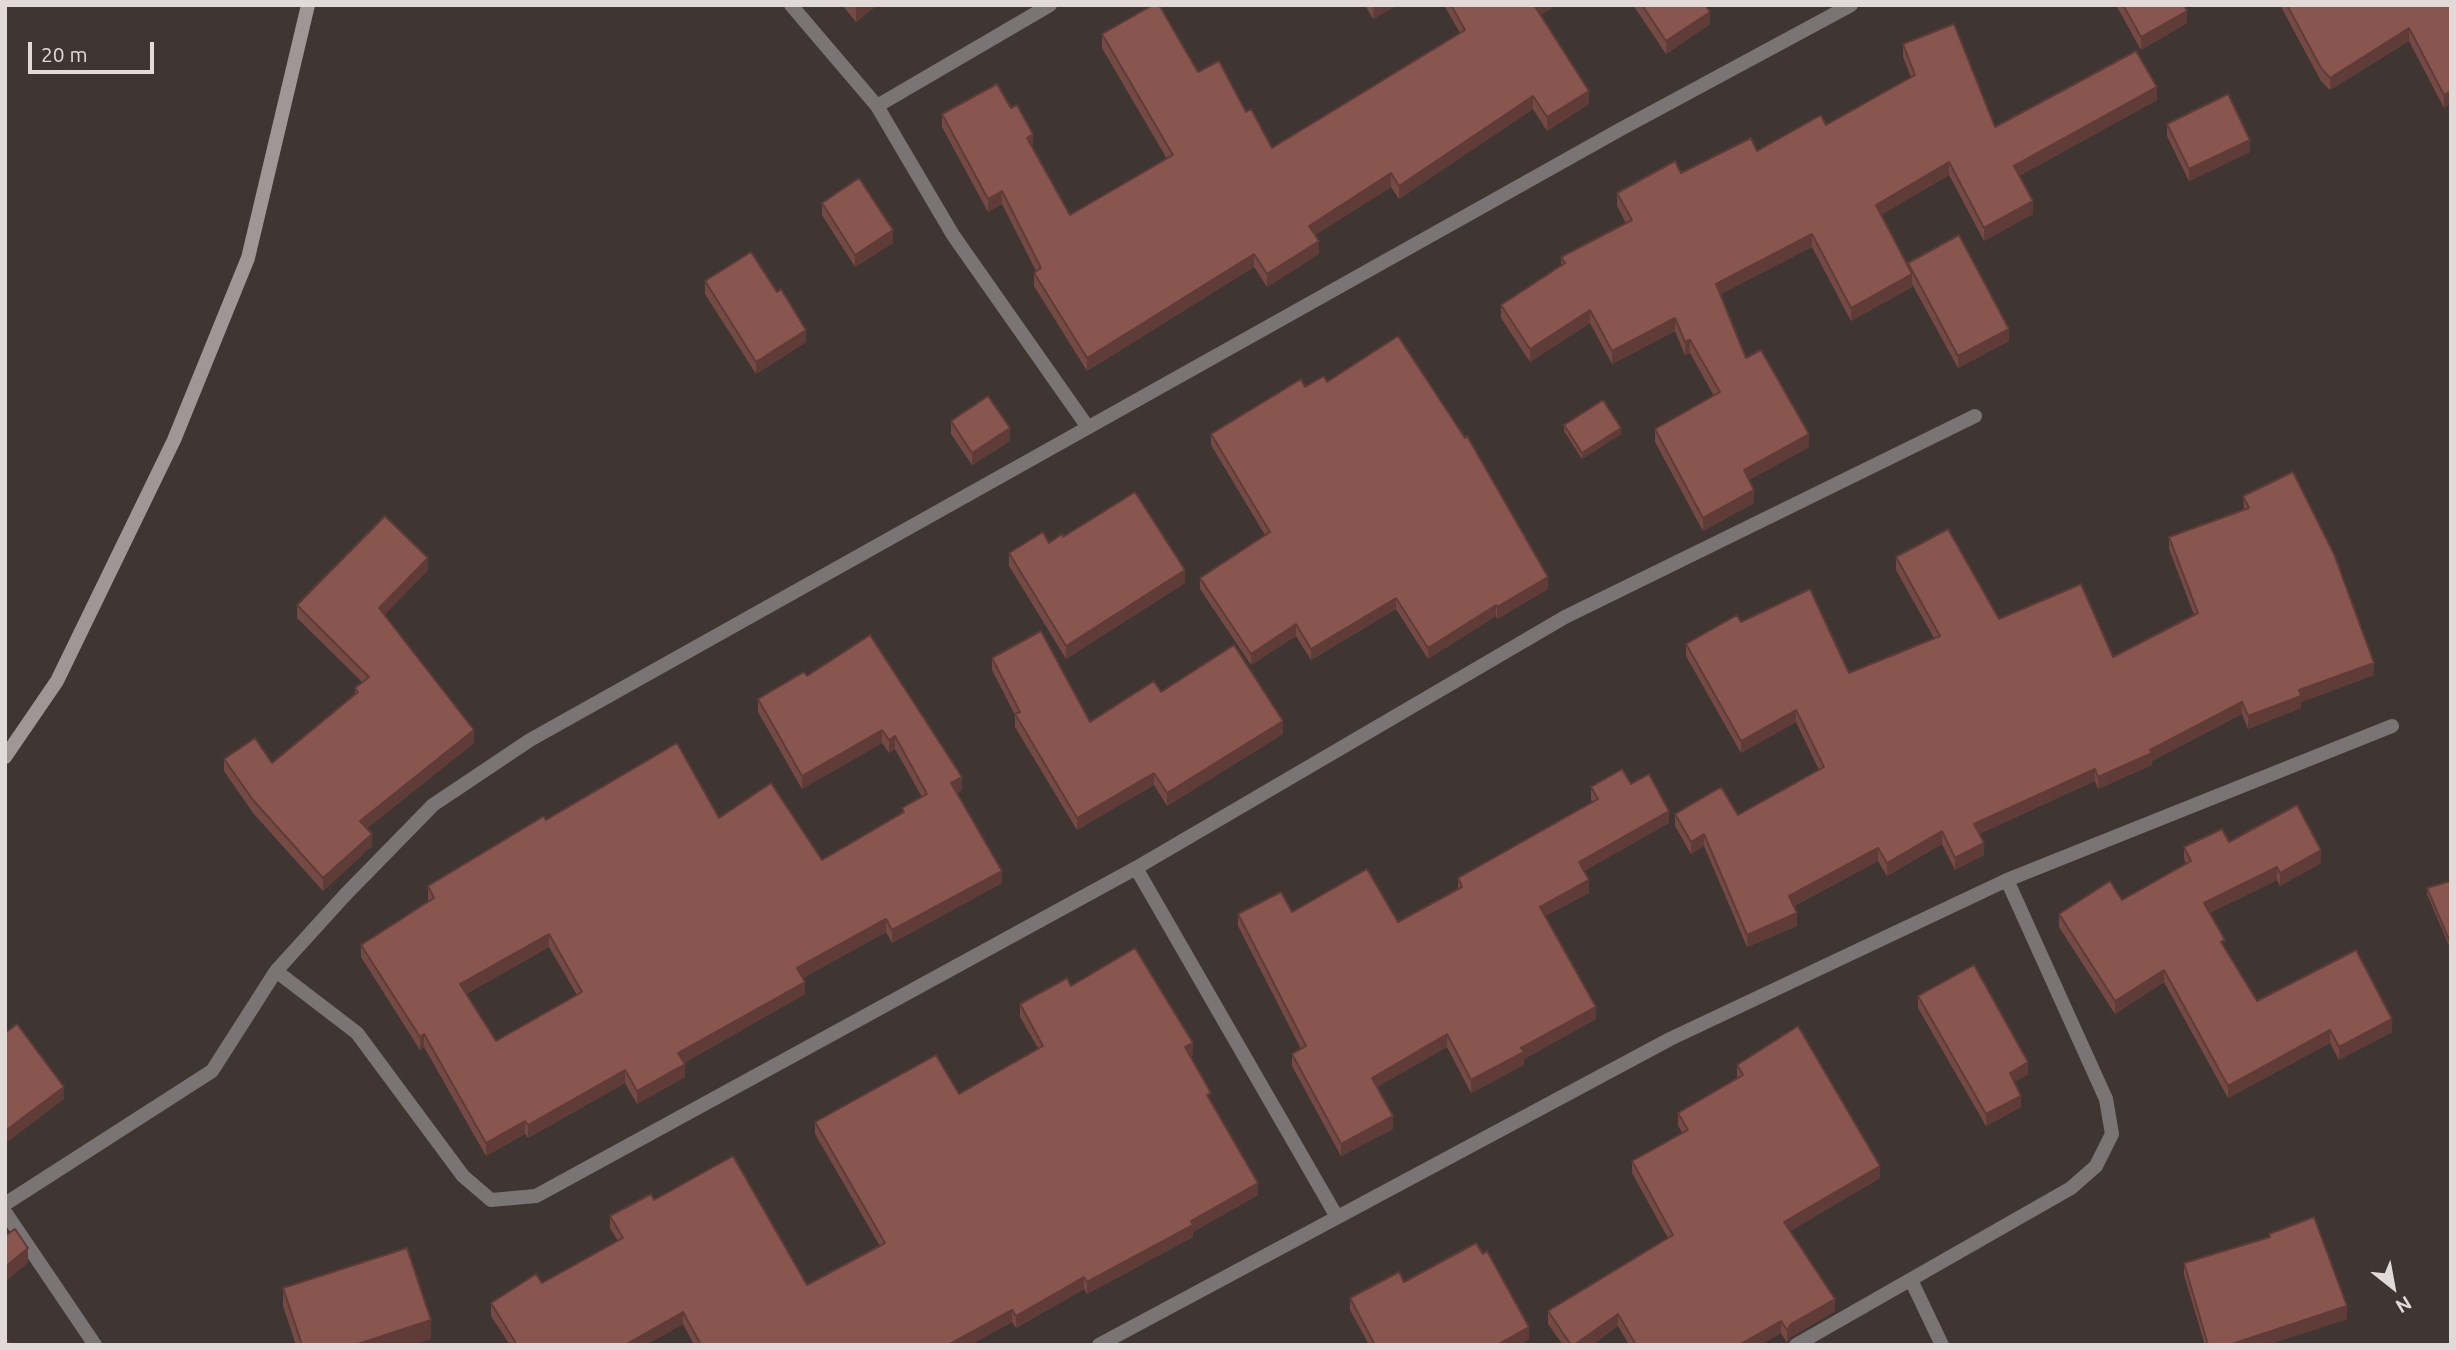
<!DOCTYPE html>
<html>
<head>
<meta charset="utf-8">
<style>
	body { margin:0 }
	#map { position:relative; width:2456px; height:1350px; overflow:hidden; background:#3f3533; font-family:Ubuntu,sans-serif }
	canvas { display:block }
	.frame { position:absolute; inset:0; border:7px solid #e1dad9; pointer-events:none }
	.north { position:absolute; left:2358px; top:1252px; width:70px; height:70px; -webkit-text-stroke:5px #3f3533; paint-order:stroke; rotate:149deg; font-size:19px; font-weight:700; line-height:28px; text-align:center; color:#e1dad9 }
	.north::after { content:''; display:block; margin:auto; width:24px; height:32px; background:#e1dad9; clip-path:polygon(50% 0,100% 100%,50% 72%,0 100%) }
	.scale { position:absolute; left:28px; top:42px; width:126px; height:32px; box-sizing:border-box; border:4px solid #e1dad9; border-top:0; padding-left:9px; font-size:21px; line-height:24px; white-space:nowrap; color:#e1dad9; -webkit-text-stroke:5px #3f3533; paint-order:stroke }
</style>
</head>
<body>
<div id="map">
<canvas width="2456" height="1350"></canvas>
<div class="frame"></div>
<div class="north">N</div>
<div class="scale">20 m</div>
</div>
<script>
const g = document.querySelector('canvas').getContext('2d');
g.lineJoin = 'round';
const poly = rows => new Path2D(rows.map(r => 'M' + r).join(''));
function stroke(path, color, width, dash) { g.strokeStyle = color; g.lineWidth = width; g.lineCap = dash ? 'butt' : 'round'; g.setLineDash(dash || []); g.stroke(path); }
function fill(path, color) { g.fillStyle = color; g.fill(path, 'evenodd'); }
stroke(poly([
	[791,5,877,106,953,235,1087,426],
	[877,106,1050,5],
	[1136,868,1337,1217],
	[276,971,357,1033,463,1176,491,1200,536,1196,1136,868,1565,617,1975,416],
	[5,1204,212,1071,276,971,345,895,433,805,530,740,1621,129,1851,5],
	[5,1212,95,1345],
	[1911,1280,1942,1345],
	[1099,1345,1670,1039,2007,880,2392,726],
	[1796,1345,2071,1188,2096,1166,2112,1134,2106,1099,2007,880]
]), '#7a7474', 14);
stroke(poly([
	[5,757,57,681,174,440,248,258,308,5]
]), '#9f9695', 14);
fill(poly([
	[842,5,877,5,856,22],
	[1365,5,1398,5,1373,19],
	[1444,5,1557,5,1540,15,1589,104,1547,131,1533,109,1399,199,1391,187,1315,235,1319,254,1267,287,1254,267,1087,371,1034,286,1034,273,1036,271,1002,204,988,212,942,127,942,114,1011,108,1070,215,1167,159,1102,48,1102,34,1198,72,1246,112,1272,148,1460,33],
	[1633,5,1705,5,1710,24,1666,54],
	[2116,5,2184,5,2187,23,2141,50],
	[2280,5,2451,5,2444,108,2409,41,2330,90,2321,81],
	[1903,44,1995,127,2157,100,2019,176,2033,214,1984,241,1949,175,1881,215,1908,266,1908,263,2009,341,1958,368,1912,284,1912,287,1851,321,1812,247,1720,294,1746,358,1809,447,1749,480,1754,503,1703,531,1655,442,1655,429,1714,396,1690,353,1685,355,1675,331,1612,364,1590,323,1530,362,1501,318,1501,305,1561,266,1561,257,1626,223,1617,206,1617,193,1681,173,1757,151,1826,125,1911,77,1903,57],
	[2167,124,2250,152,2189,181,2167,136],
	[822,203,893,243,855,267,822,215],
	[705,281,806,342,756,374,705,294],
	[1327,382,1548,589,1497,619,1496,616,1428,659,1396,609,1311,660,1296,636,1251,665,1200,589,1200,578,1265,535,1211,445,1211,434,1305,387],
	[951,421,1010,441,972,465,951,434],
	[1564,425,1621,434,1582,459,1564,431],
	[2243,496,2374,675,2301,702,2301,708,2248,729,2242,714,2152,761,2152,765,2098,789,2095,781,1979,834,1984,855,1955,870,1942,844,1887,876,1878,861,1794,906,1797,926,1747,947,1704,846,1691,854,1675,826,1675,814,1738,815,1819,770,1796,722,1741,753,1686,656,1686,644,1741,622,1849,673,1934,638,1896,570,1896,557,1999,619,2113,657,2194,615,2169,549,2169,537,2244,509],
	[1063,537,1185,583,1066,659,1009,566,1009,553,1049,543],
	[428,570,384,615,474,743,367,828,372,846,323,891,253,813,224,771,224,759,272,763,355,694,355,688,362,682,297,618,297,605],
	[870,635,962,790,957,793,1002,883,892,943,886,932,803,978,805,994,684,1063,685,1077,637,1104,625,1083,528,1138,525,1134,486,1156,424,1047,420,1050,361,957,361,945,429,902,428,899,428,886,546,820,719,818,822,860,902,813,902,808,922,797,895,749,889,753,882,743,802,789,758,712,758,699,807,676],
	[549,947,577,995,496,1041,466,994],
	[992,658,1090,722,1161,692,1283,734,1167,806,1154,785,1077,830,1015,727,1015,715,992,670],
	[1631,784,1669,823,1584,871,1589,893,1545,916,1596,1019,1524,1059,1524,1065,1471,1093,1447,1047,1377,1087,1393,1129,1341,1156,1292,1066,1292,1054,1301,1049,1238,926,1238,914,1292,912,1398,922,1458,889,1458,878,1593,802,1591,800,1591,787],
	[2229,842,2321,863,2280,886,2277,880,2210,913,2225,948,2257,1001,2392,1032,2339,1060,2330,1043,2228,1098,2164,982,2115,1014,2059,927,2059,914,2122,900,2186,863,2184,859,2184,847],
	[2451,881,2450,948,2427,894,2427,888],
	[1071,986,1193,1055,1191,1056,1211,1102,1258,1195,1193,1232,1193,1237,1087,1294,1084,1289,1016,1328,1012,1322,970,1345,694,1345,683,1324,646,1345,510,1345,491,1316,491,1303,542,1283,618,1241,610,1228,610,1216,654,1200,807,1285,880,1246,815,1134,815,1122,959,1094,1038,1048,1020,1017,1020,1004],
	[1918,996,2028,1074,2014,1082,2021,1107,1986,1126,1918,1008],
	[1737,1065,1880,1178,1790,1231,1835,1311,1791,1337,1787,1343,1781,1333,1760,1345,1629,1345,1618,1326,1592,1345,1563,1345,1548,1324,1548,1311,1668,1238,1632,1173,1632,1161,1682,1133,1678,1125,1678,1113,1737,1078],
	[2269,1234,2347,1319,2267,1345,2205,1345,2184,1275,2184,1263,2269,1238],
	[1404,1282,1529,1339,1519,1345,1369,1345,1350,1310,1350,1298],
	[283,1288,431,1339,412,1345,296,1345,283,1306]
]), '#754a44');
fill(poly([
	[856,5,877,5,856,22],
	[1374,5,1398,5,1373,19],
	[1534,5,1557,5,1534,19],
	[2187,11,2187,23,2141,50,2141,37],
	[1710,12,1710,24,1666,54,1666,41],
	[2409,28,2409,41,2330,90,2330,78],
	[2157,87,2157,100,2014,179,2014,166],
	[1589,91,1589,104,1547,131,1547,117],
	[2451,91,2451,104,2444,108,2444,95],
	[1533,96,1533,109,1399,199,1399,186],
	[1033,134,1033,147,1027,138],
	[2250,140,2250,152,2189,181,2189,169],
	[1949,162,1949,175,1876,218,1876,205],
	[1391,173,1391,187,1309,239,1309,226],
	[1002,191,1002,204,988,212,988,199],
	[2033,201,2033,214,1984,241,1984,228],
	[893,230,893,243,855,267,855,255],
	[1812,234,1812,247,1716,297,1716,284],
	[1319,241,1319,254,1267,287,1267,274],
	[1254,254,1254,267,1087,371,1087,358],
	[1912,274,1912,287,1851,321,1851,308],
	[1590,310,1590,323,1530,362,1530,349],
	[1675,318,1675,331,1612,364,1612,351],
	[2009,329,2009,341,1958,368,1958,356],
	[806,330,806,342,756,374,756,362],
	[1690,340,1690,353,1685,355,1685,342],
	[1010,428,1010,441,972,465,972,453],
	[1621,428,1621,434,1582,459,1582,453],
	[1809,434,1809,447,1744,483,1744,470],
	[1754,490,1754,503,1703,531,1703,518],
	[428,558,428,570,379,621,379,608],
	[1185,570,1185,583,1066,659,1066,646],
	[1548,577,1548,589,1497,619,1497,607],
	[1396,598,1396,609,1311,660,1311,649],
	[1496,605,1496,616,1428,659,1428,648],
	[1296,624,1296,636,1251,665,1251,654],
	[2374,663,2374,675,2301,702,2301,708,2248,729,2248,716,2299,690],
	[2242,702,2242,714,2152,761,2152,765,2098,789,2098,777],
	[1796,710,1796,722,1741,753,1741,741],
	[1283,721,1283,734,1167,806,1167,793],
	[474,730,474,743,360,833,360,821],
	[882,730,882,743,802,789,802,776],
	[895,736,895,749,889,753,889,740],
	[2095,769,2095,781,1974,836,1974,824],
	[1154,773,1154,785,1077,830,1077,818],
	[962,777,962,790,951,796,951,783],
	[1669,811,1669,823,1579,874,1579,862],
	[1942,831,1942,844,1887,876,1887,863],
	[372,834,372,846,323,891,323,878],
	[1704,834,1704,846,1691,854,1691,842],
	[1984,843,1984,855,1955,870,1955,858],
	[1878,848,1878,861,1789,908,1789,896],
	[2321,850,2321,863,2280,886,2280,873],
	[2277,867,2277,880,2204,916,2204,903],
	[1002,871,1002,883,892,943,892,930],
	[1589,880,1589,893,1540,919,1540,907],
	[1797,913,1797,926,1747,947,1747,935],
	[886,919,886,932,797,981,797,968],
	[549,934,549,947,460,997,460,984],
	[2164,970,2164,982,2115,1014,2115,1001],
	[805,982,805,994,678,1066,678,1053],
	[1596,1007,1596,1019,1524,1059,1524,1065,1471,1093,1471,1080,1521,1048],
	[2392,1019,2392,1032,2339,1060,2339,1047],
	[2330,1030,2330,1043,2228,1098,2228,1086],
	[424,1034,424,1047,420,1050,420,1037],
	[1447,1034,1447,1047,1372,1090,1372,1078],
	[1193,1043,1193,1055,1185,1059,1185,1047],
	[2028,1062,2028,1074,2010,1085,2010,1073],
	[685,1064,685,1077,637,1104,637,1091],
	[625,1070,625,1083,528,1138,528,1125],
	[64,1087,64,1099,5,1144,5,1131],
	[2021,1096,2021,1107,1986,1126,1986,1114],
	[1393,1116,1393,1129,1341,1156,1341,1144],
	[525,1121,525,1134,486,1156,486,1143],
	[1880,1166,1880,1178,1784,1234,1784,1222],
	[1258,1183,1258,1195,1193,1232,1193,1237,1087,1294,1087,1282,1191,1221],
	[28,1248,28,1263,5,1282,5,1267],
	[1084,1277,1084,1289,1016,1328,1016,1316],
	[1835,1299,1835,1311,1791,1337,1787,1343,1787,1330,1791,1324],
	[2347,1306,2347,1319,2267,1345,2229,1345],
	[1012,1310,1012,1322,970,1345,948,1345],
	[683,1312,683,1324,646,1345,625,1345],
	[1618,1314,1618,1326,1592,1345,1574,1345],
	[431,1320,431,1339,412,1345,355,1345],
	[1781,1321,1781,1333,1760,1345,1739,1345],
	[1529,1327,1529,1339,1519,1345,1497,1345]
]), '#5f3c37');
const building = poly([
	[1153,5,1159,5,1198,72,1219,61,1246,112,1251,109,1272,148,1465,30,1451,5,1534,5,1589,91,1547,117,1533,96,1399,186,1391,173,1309,226,1319,241,1267,274,1254,254,1087,358,1034,273,1041,268,1002,191,988,199,942,114,997,84,1011,108,1017,105,1033,134,1027,138,1070,215,1173,155,1102,34,1153,5],
	[1642,5,1705,5,1710,12,1666,41,1642,5],
	[2123,5,2184,5,2187,11,2141,37,2123,5],
	[2287,5,2451,5,2451,91,2444,95,2409,28,2330,78,2321,68,2287,5],
	[1954,24,1995,127,2136,51,2157,87,2014,166,2033,201,1984,228,1949,162,1876,205,1912,274,1851,308,1812,234,1716,284,1746,358,1761,350,1809,434,1744,470,1754,490,1703,518,1655,429,1720,392,1690,340,1685,342,1675,318,1612,351,1590,310,1530,349,1501,305,1565,263,1561,257,1632,220,1617,193,1675,161,1681,173,1751,138,1757,151,1821,115,1826,125,1915,75,1903,44,1954,24],
	[2228,94,2250,140,2189,169,2167,124,2228,94],
	[859,178,893,230,855,255,822,203,859,178],
	[1959,235,2009,329,1958,356,1908,263,1959,235],
	[751,252,777,292,781,289,806,330,756,362,705,281,751,252],
	[1398,336,1465,438,1467,436,1548,577,1497,607,1496,605,1428,648,1396,598,1311,649,1296,624,1251,654,1200,578,1270,532,1211,434,1301,379,1305,387,1324,376,1327,382,1398,336],
	[988,396,1010,428,972,453,951,421,988,396],
	[1603,400,1621,428,1582,453,1564,425,1603,400],
	[2293,472,2334,554,2374,663,2299,690,2301,696,2248,716,2242,702,2150,750,2152,753,2098,777,2095,769,1974,824,1984,843,1955,858,1942,831,1887,863,1878,848,1789,896,1797,913,1747,935,1704,834,1691,842,1675,814,1721,787,1738,815,1824,767,1796,710,1741,741,1686,644,1737,615,1741,622,1810,589,1849,673,1940,636,1896,557,1948,529,1999,619,2081,584,2113,657,2198,613,2169,537,2249,508,2243,496,2293,472],
	[1135,492,1185,570,1066,646,1009,553,1043,532,1049,543,1062,534,1063,537,1135,492],
	[385,516,428,558,379,608,474,730,360,821,372,834,323,878,253,800,224,759,255,738,272,763,358,692,355,688,369,677,297,605,385,516],
	[1041,631,1090,722,1154,681,1161,692,1234,645,1283,721,1167,793,1154,773,1077,818,1015,714,1020,712,992,658,1041,631],
	[870,635,962,777,951,783,1002,871,892,930,886,919,797,968,805,982,678,1053,685,1064,637,1091,625,1070,528,1125,525,1121,486,1143,424,1034,420,1037,361,945,434,898,428,886,544,816,546,820,677,743,719,818,771,783,822,860,904,812,902,808,927,794,895,736,889,740,882,730,802,776,758,699,804,672,807,676,870,635],
	[549,934,582,992,496,1041,460,984,549,934],
	[1622,769,1631,784,1649,774,1669,811,1579,862,1589,880,1540,907,1596,1007,1521,1048,1524,1052,1471,1080,1447,1034,1372,1078,1393,1116,1341,1144,1292,1054,1306,1046,1238,914,1281,892,1292,912,1367,869,1398,922,1462,887,1458,878,1598,799,1591,787,1622,769],
	[2297,805,2321,850,2280,873,2277,867,2204,903,2225,940,2221,942,2257,1001,2356,950,2392,1019,2339,1047,2330,1030,2228,1086,2164,970,2115,1001,2059,914,2110,881,2122,900,2191,861,2184,847,2222,829,2229,842,2297,805],
	[2451,881,2451,941,2450,942,2427,888,2451,881],
	[1135,948,1193,1043,1185,1047,1211,1093,1207,1095,1258,1183,1191,1221,1193,1225,1087,1282,1084,1277,1016,1316,1012,1310,948,1345,701,1345,683,1312,625,1345,517,1345,491,1303,536,1274,542,1283,623,1238,610,1216,651,1194,654,1200,733,1156,807,1285,885,1243,815,1122,936,1055,959,1094,1043,1046,1020,1004,1067,978,1071,986,1135,948],
	[1974,965,2028,1062,2010,1073,2021,1096,1986,1114,1918,996,1974,965],
	[17,1024,64,1087,5,1131,5,1033,17,1024],
	[1798,1026,1880,1166,1784,1222,1835,1299,1791,1324,1787,1330,1781,1321,1739,1345,1636,1345,1618,1314,1574,1345,1571,1345,1548,1311,1673,1235,1632,1161,1688,1130,1678,1113,1743,1075,1737,1065,1798,1026],
	[2314,1217,2347,1306,2229,1345,2208,1345,2184,1263,2270,1237,2269,1234,2314,1217],
	[15,1229,28,1248,5,1267,5,1236,15,1229],
	[1476,1243,1483,1254,1487,1251,1529,1327,1497,1345,1375,1345,1350,1298,1399,1272,1404,1282,1476,1243],
	[407,1248,431,1320,355,1345,302,1345,283,1288,407,1248],
	[5,1338,10,1345,5,1345,5,1338]
]);
fill(building, '#88564f');
stroke(building, '#5f3c37', 2);
</script>
</body>
</html>
